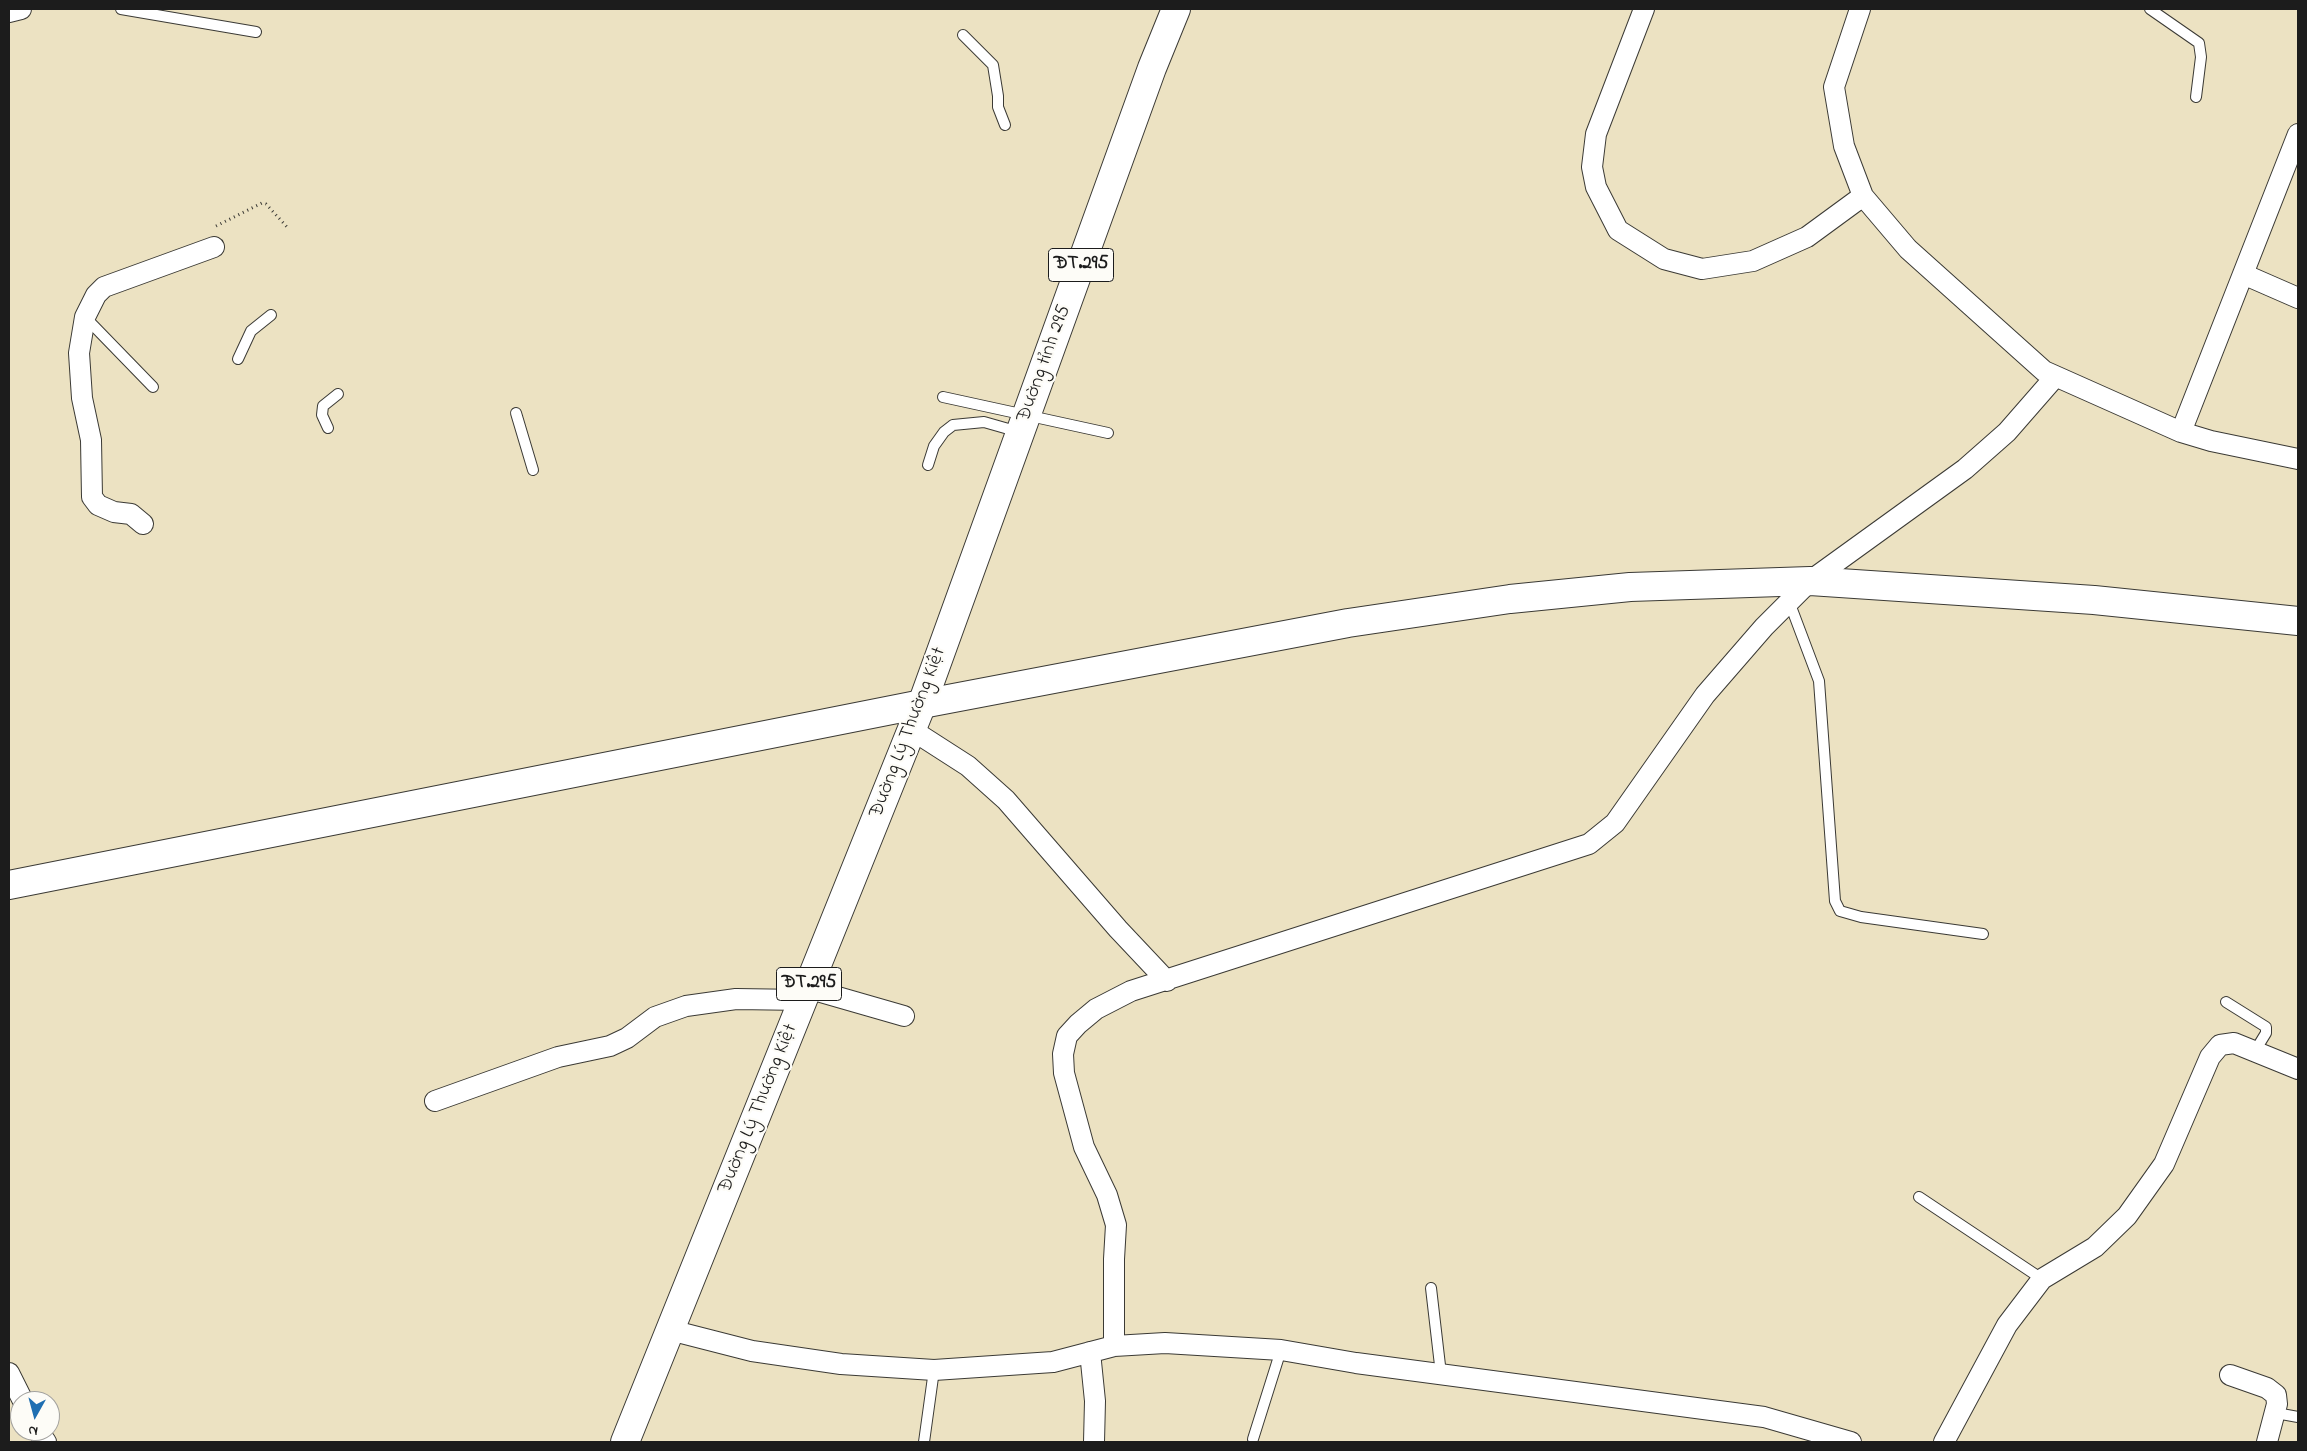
<!DOCTYPE html>
<html>
<head>
<meta charset="utf-8">
<style>
	body { margin:0 }
	#map { position:relative; width:2307px; height:1451px; overflow:hidden; background:#ece2c2; font-family:"Indie Flower",sans-serif }
	canvas { display:block }
	.frame { position:absolute; inset:0; border:10px solid #1c1c1c; pointer-events:none }
	.north { position:absolute; left:10px; top:1391px; width:50px; height:50px; box-sizing:border-box; background:#fdfcf7; border:1px solid #a3a29f; border-radius:50%; rotate:187deg; font-size:14px; font-weight:700; line-height:20px; text-align:center; color:#1c1c1c }
	.north::after { content:''; display:block; margin:auto; width:18px; height:22px; background:#1f6fb2; clip-path:polygon(50% 0,100% 100%,50% 72%,0 100%) }
</style>
</head>
<body>
<div id="map">
<canvas width="2307" height="1451"></canvas>
<div class="frame"></div>
<div class="north">N</div>
</div>
<script>
const g = document.querySelector('canvas').getContext('2d');
g.lineJoin = 'round';
const poly = rows => new Path2D(rows.map(r => 'M' + r).join(''));
function stroke(path, color, width, dash) { g.strokeStyle = color; g.lineWidth = width; g.lineCap = dash ? 'butt' : 'round'; g.setLineDash(dash || []); g.stroke(path); }
function label(font, color, halo, rows, align = 'center') {
  g.font = font + ' "Indie Flower",sans-serif'; g.lineWidth = 4.5; g.setLineDash([]); g.textBaseline = 'middle'; g.strokeStyle = halo; g.fillStyle = color; for (const [text, x, y, turn = 0] of rows) {
    g.save(); g.translate(x, y); g.rotate((+turn || 0) * Math.PI / 180); g.textAlign = isNaN(turn) ? turn : align; if (halo) g.strokeText(text, 0, 0); g.fillText(text, 0, 0); g.restore();
  }
}
const lane = poly([
	[121,9,256,32],
	[2150,9,2199,43,2201,57,2196,97],
	[963,35,993,65,998,96,998,107,1005,125],
	[85,317,153,387],
	[238,359,251,331,271,315],
	[943,397,1108,433],
	[516,413,533,470],
	[328,428,322,415,323,406,338,394],
	[928,465,934,446,944,432,953,425,984,422,1019,432],
	[1790,604,1819,681,1835,901,1840,911,1861,917,1983,934],
	[2226,1002,2266,1027,2266,1033,2255,1051],
	[1919,1197,2042,1279],
	[1431,1288,1441,1374],
	[2276,1413,2298,1417],
	[1253,1439,1281,1350],
	[924,1442,934,1370]
]);
const street = poly([
	[1644,9,1596,134,1592,167,1596,187,1618,230,1664,259,1702,269,1753,261,1807,237,1863,196],
	[1860,9,1834,87,1844,146,1863,196,1908,249,2044,371,2181,432,2211,441,2298,459],
	[9,12,21,9],
	[2243,274,2298,298],
	[2181,432,2298,134],
	[143,524,131,514,114,512,98,505,92,497,91,440,82,398,79,353,85,317,96,295,104,287,214,247],
	[912,730,968,766,1006,800,1118,929,1167,981],
	[806,992,817,991,904,1016],
	[435,1101,558,1057,610,1046,627,1038,655,1017,686,1006,736,999,803,1000],
	[670,1330,752,1351,841,1364,934,1370,1053,1362,1114,1346,1165,1343,1281,1350,1356,1363,1764,1417,1851,1442],
	[1114,1346,1114,1259,1116,1225,1107,1195,1084,1147,1064,1073,1063,1054,1067,1036,1078,1024,1096,1009,1131,991,1589,844,1615,823,1705,695,1764,627,1810,581,1965,469,2007,432,2055,377],
	[1090,1352,1095,1401,1094,1442],
	[9,1373,23,1401],
	[2230,1375,2267,1388,2276,1395,2277,1404,2267,1442],
	[38,1431,46,1442],
	[1944,1442,2007,1325,2042,1279,2095,1247,2127,1216,2164,1164,2210,1057,2220,1045,2234,1043,2298,1069]
]);
const secondary = poly([
	[9,885,922,704,1348,623,1510,599,1630,587,1810,581,2094,600,2298,621]
]);
const primary = poly([
	[625,1442,922,704,1152,68,1176,9]
]);
stroke(lane, '#3b3a35', 12);
stroke(street, '#3b3a35', 22);
stroke(secondary, '#3b3a35', 30);
stroke(primary, '#3b3a35', 30);
stroke(poly([
	[216,226,262,203,266,204,287,227]
]), '#3b3a35', 3, [1, 4]);
stroke(lane, '#fff', 10);
stroke(street, '#fff', 20);
stroke(secondary, '#fff', 28);
stroke(primary, '#fff', 28);
for (const [x, y, w] of [
	[1081,265,65],
	[809,984,65]
]) { const box = new Path2D(); box.roundRect(x - w / 2, y - 16.5, w, 33, 4); g.fillStyle = '#fdfcf7'; g.fill(box); stroke(box, '#1c1c1c', 1); }
label('bold 19px', '#1c1c1c', null, [
	["ĐT.295",1081,265],
	["ĐT.295",809,984]
]);
label('20px', '#1c1c1c', '#fdfcf7', [
	["Đường tỉnh 295",1045,364,-70],
	["Đường Lý Thường Kiệt",909,733,-69],
	["Đường Lý Thường Kiệt",759,1109,-68]
]);
</script>
</body>
</html>
